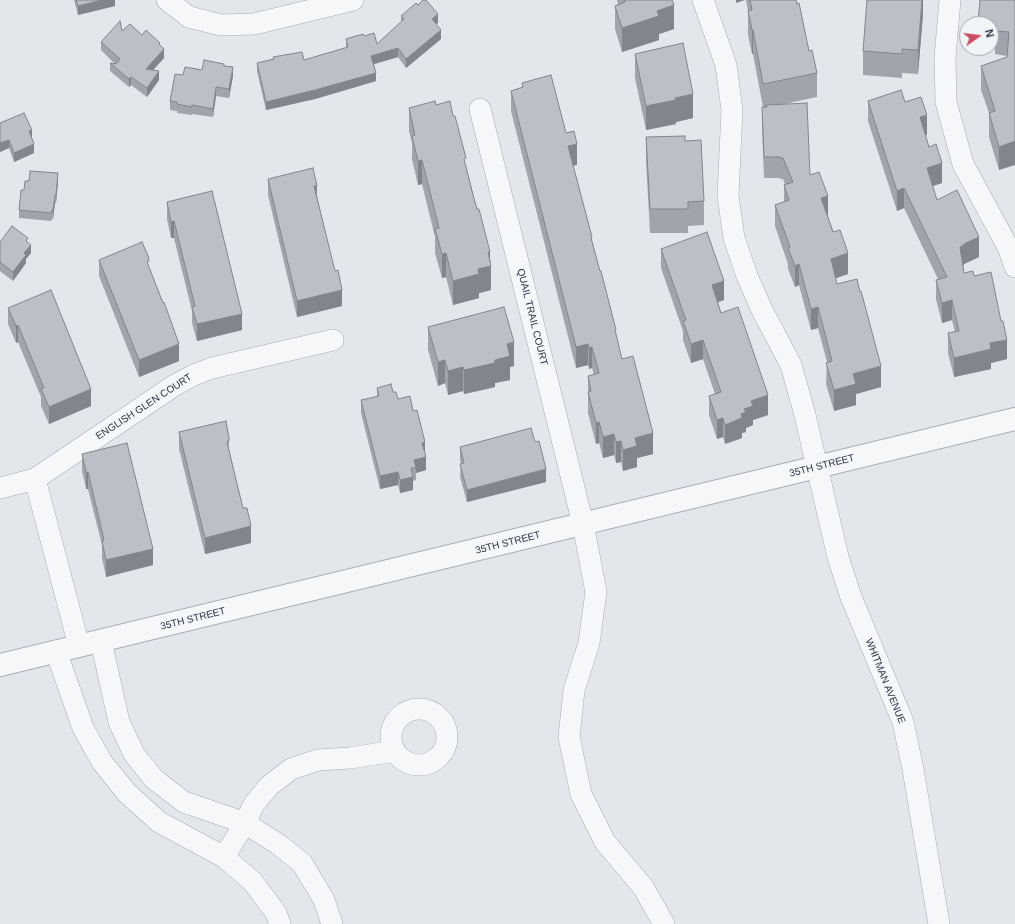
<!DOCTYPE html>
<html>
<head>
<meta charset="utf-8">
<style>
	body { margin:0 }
	#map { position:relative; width:1015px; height:924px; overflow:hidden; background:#e3e6eb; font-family:Helvetica,sans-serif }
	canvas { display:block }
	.north { position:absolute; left:959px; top:16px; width:40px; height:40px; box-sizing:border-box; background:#f2f5f8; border:1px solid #a2a8b0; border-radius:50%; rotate:76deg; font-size:11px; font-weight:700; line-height:16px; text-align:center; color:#2b3443 }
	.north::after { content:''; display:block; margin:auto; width:14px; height:18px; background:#cd4b61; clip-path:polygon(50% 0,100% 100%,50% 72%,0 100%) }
</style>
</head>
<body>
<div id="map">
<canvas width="1015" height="924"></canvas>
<div class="north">N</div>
</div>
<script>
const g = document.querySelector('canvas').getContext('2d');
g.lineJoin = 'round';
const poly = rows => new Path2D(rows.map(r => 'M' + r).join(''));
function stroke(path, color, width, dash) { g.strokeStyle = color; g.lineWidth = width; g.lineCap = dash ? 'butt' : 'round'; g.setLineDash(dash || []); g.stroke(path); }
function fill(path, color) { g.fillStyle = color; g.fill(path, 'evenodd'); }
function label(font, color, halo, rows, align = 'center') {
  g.font = font + ' Helvetica,sans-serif'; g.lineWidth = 3; g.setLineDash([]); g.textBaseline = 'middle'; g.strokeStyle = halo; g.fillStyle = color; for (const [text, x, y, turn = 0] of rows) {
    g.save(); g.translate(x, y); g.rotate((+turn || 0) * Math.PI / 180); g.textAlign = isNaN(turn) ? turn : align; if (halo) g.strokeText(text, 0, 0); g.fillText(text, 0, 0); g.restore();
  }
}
const minor = poly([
	[167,0,189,17,221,25,254,24,353,0],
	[703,0,726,65,732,110,728,196,734,238,747,276,762,310,791,365,805,415,838,557,851,597,903,722,913,769,939,924],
	[950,0,945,57,946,102,963,164,1008,247,1015,267],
	[480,109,583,524,596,592,589,643,574,690,569,737,581,794,605,842,643,887,664,924],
	[35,479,79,646],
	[0,488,35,479,175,385,194,375,212,368,333,340],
	[101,641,119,722,134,754,154,779,184,802,245,823,278,844,302,863,324,900,332,924],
	[56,651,83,728,102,762,127,793,159,822,224,857,252,881,276,913,280,924],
	'391 737a28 28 0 1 1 56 0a28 28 0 1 1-56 0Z',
	[224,857,245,823,254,804,269,786,291,769,318,760,350,758,395,751]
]);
const tertiary = poly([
	[0,665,1015,419]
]);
stroke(minor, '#a8adb5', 22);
stroke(tertiary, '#a8adb5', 24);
stroke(minor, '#f6f7f9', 21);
stroke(tertiary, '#f6f7f9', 22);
fill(poly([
	[74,0,115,0,115,6,78,15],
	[617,0,672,0,674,29,659,34,659,40,622,52,615,29,615,6,618,4],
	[746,0,796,0,809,51,817,73,817,97,784,104,810,175,828,216,848,274,835,278,837,284,881,387,856,394,856,405,834,411,826,384,827,362,818,328,811,330,799,285,795,287,788,269,788,264,775,226,775,205,784,202,784,185,785,184,783,179,780,179,780,178,764,178,762,128,762,107,763,107,753,54,752,54,748,35,748,11],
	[923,0,923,14,918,74,902,73,902,78,863,75,863,51],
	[980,0,1015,0,999,170,989,137,989,113,981,90,981,66,1007,57,1007,56,995,54,995,49,986,48,991,48,991,24,978,24],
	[401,16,438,23,436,24,441,39,406,68,398,57,374,64,376,81,315,99,266,110,257,71,257,63,273,59,273,57,304,60,346,48,346,39,364,36,377,44,401,22],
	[122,31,142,35,160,46,164,58,153,70,159,80,147,97,131,85,129,87,110,71,110,63,115,64,101,50,101,42],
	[635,54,693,118,676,122,676,124,646,130,635,78],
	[224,66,233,76,229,98,216,96,213,117,192,114,192,115,177,113,177,111,170,110,170,101,183,75,202,70],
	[522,83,566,133,577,165,573,165,622,359,653,454,637,458,637,467,623,471,621,462,616,463,614,455,603,458,599,443,596,444,588,413,588,376,594,375,592,368,589,369,588,365,576,368,511,111,511,91,522,88],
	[868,101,905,102,927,135,925,135,929,147,942,183,932,186,937,200,979,257,964,264,964,265,963,266,964,273,974,276,1007,359,991,363,991,369,954,377,948,353,948,333,955,332,952,320,942,323,936,299,936,280,938,279,904,208,897,211,868,121],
	[436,105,466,166,490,259,491,290,479,293,479,298,453,305,446,277,442,278,435,253,435,237,422,184,418,185,412,159,412,143,409,131,409,108],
	[0,123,32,137,34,153,14,162,9,148,0,152],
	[646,137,685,141,704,201,704,225,688,226,688,233,650,233,646,161],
	[268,179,317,196,342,306,297,317,268,195],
	[58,182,56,203,55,203,53,219,52,219,51,221,19,218,19,210,24,190],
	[167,202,242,330,197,341,192,323,192,311,174,238,171,238,167,219],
	[0,242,28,243,31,253,26,259,26,263,13,281,0,271],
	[661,249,724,300,718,302,721,313,768,415,753,420,753,425,746,428,746,432,742,433,742,438,725,444,723,437,717,439,709,415,709,396,715,394,703,359,691,363,683,340,683,331,661,268],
	[99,260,149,267,179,361,139,377,99,276],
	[8,308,91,406,49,424,41,406,41,397,18,342,16,343,8,324],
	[428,327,514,366,510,367,510,380,495,383,495,387,483,390,464,394,463,391,448,395,445,383,438,386,428,350],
	[377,388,393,392,398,399,425,455,426,470,416,473,416,480,413,481,413,490,400,493,398,485,380,489,361,413,361,400,377,397],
	[179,432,229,438,229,450,251,543,205,554,179,449],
	[460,447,546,482,467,502,460,477,461,464,460,460],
	[82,454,153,565,106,577,102,558,102,545,88,489,86,489,86,488,82,471]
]), '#a0a4ac');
fill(poly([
	[102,0,115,0,115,6,78,15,78,6],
	[736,0,745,0,736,3],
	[922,0,923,0,923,14,918,74,918,50],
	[674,5,674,29,659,34,659,40,622,52,622,28,657,11],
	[438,14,438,23,432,27,432,19],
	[441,30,441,39,406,68,406,59],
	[752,30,753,30,753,54,752,54],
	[398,48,398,57,371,65,371,56],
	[164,49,164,58,146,78,146,69],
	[233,67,233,76,229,98,229,89],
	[159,71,159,80,147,97,147,88],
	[376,73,376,81,315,99,266,110,266,102],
	[131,77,131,85,129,87,129,79],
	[216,87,216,96,213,117,213,109],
	[693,94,693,118,676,122,676,124,646,130,646,106,675,98],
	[927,115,927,135,920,137,920,117],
	[32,130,32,139,29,131],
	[9,140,9,148,0,152,0,143],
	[1015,141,1015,165,999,170,999,147],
	[34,144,34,153,14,162,14,153],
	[577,144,577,165,568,167,568,146],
	[422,160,422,184,418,185,418,161],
	[942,163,942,183,927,188,927,168],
	[58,173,58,182,56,203,56,195],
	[314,186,317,186,317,202],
	[904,188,904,208,897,211,897,191],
	[55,195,55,203,53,219,53,210],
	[828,196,828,217,821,198],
	[174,221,174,238,171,238,171,222],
	[979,237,979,257,964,264,964,265,960,267,960,247,964,244],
	[31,245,31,253,26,259,26,263,13,281,13,272,24,253],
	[488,252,490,252,490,267,491,266,491,290,479,293,479,298,453,305,453,281,478,269],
	[446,253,446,277,442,278,442,254],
	[848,253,848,274,831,280,831,259],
	[799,264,799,285,795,287,795,266],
	[724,281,724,300,712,304,712,285],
	[342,290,342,306,297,317,297,301],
	[952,300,952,320,942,323,942,303],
	[818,307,818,328,811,330,811,309],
	[242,314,242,330,197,341,197,324],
	[18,325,18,342,16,343,16,326],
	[703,340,703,359,691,363,691,344],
	[1007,340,1007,359,991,363,991,369,954,377,954,358,990,343],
	[514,342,514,366,510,367,510,380,495,383,495,387,464,394,464,370,495,360,507,344],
	[179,344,179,361,139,377,139,360],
	[588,344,588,365,576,368,576,347],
	[592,347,592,368,589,369,589,348],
	[445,360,445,383,438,386,438,362],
	[881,366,881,387,856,394,856,405,834,411,834,390,853,374],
	[463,367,463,391,448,395,448,371],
	[91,389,91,406,49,424,49,407],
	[768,395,768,415,753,420,753,425,746,428,746,432,742,433,742,438,725,444,725,425,741,414,751,401],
	[723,418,723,437,717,439,717,420],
	[599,422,599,443,596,444,596,423],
	[653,433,653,454,637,458,637,467,623,471,623,450,635,438],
	[614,434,614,455,603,458,603,437],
	[621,441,621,462,616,463,616,442],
	[425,442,425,455,422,456,422,443],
	[426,457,426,470,416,473,416,468,414,460],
	[546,469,546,482,467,502,467,490],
	[88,472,88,489,86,489,86,473],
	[398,472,398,485,380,489,380,476],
	[413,477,413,490,400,493,400,480],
	[251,526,251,543,205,554,205,538],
	[153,549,153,565,106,577,106,560]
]), '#82868c');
const building = poly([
	[76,0,102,0,78,6,76,0],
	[423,0,426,0,438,14,432,19,441,30,406,59,398,48,371,56,376,73,315,90,266,102,257,63,274,59,273,57,302,52,304,60,348,47,346,39,363,34,364,36,374,33,377,44,404,19,401,16,416,3,418,5,423,0],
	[625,0,672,0,674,5,657,11,659,16,622,28,615,6,625,2,625,0],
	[750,0,796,0,797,4,799,3,809,51,812,50,817,73,763,84,753,30,752,30,748,11,752,10,750,0],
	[867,0,922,0,918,50,902,49,902,54,863,51,867,0],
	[980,0,1015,0,1015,141,999,147,989,113,995,111,981,66,1007,57,1009,32,995,31,995,25,991,25,991,24,978,23,980,0],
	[120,21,122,31,130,24,142,35,146,30,160,43,159,44,164,49,146,69,159,71,147,88,131,77,129,79,110,63,116,64,120,59,101,42,120,21],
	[683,43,693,94,675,98,676,100,646,106,635,54,683,43],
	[204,60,224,64,224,66,233,67,229,89,216,87,213,109,192,105,192,107,177,104,177,102,170,101,175,74,183,75,185,67,202,70,204,60],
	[551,75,566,133,574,131,577,144,568,146,592,237,591,238,600,271,601,271,616,330,615,330,622,359,633,356,653,433,635,438,637,446,623,450,621,441,616,442,614,434,603,437,599,422,596,423,588,392,591,391,588,376,599,373,592,347,589,348,588,344,576,347,511,91,523,87,522,83,551,75],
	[901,90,905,102,921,97,927,115,920,117,929,147,936,144,942,163,927,168,937,200,957,190,979,237,964,244,964,245,960,247,964,273,973,271,974,276,991,272,1001,321,1003,321,1007,340,990,343,991,349,954,358,948,333,959,331,952,300,942,303,936,280,947,277,904,188,897,191,868,101,901,90],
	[435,101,436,105,450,101,453,116,455,116,466,158,464,159,473,195,477,209,479,209,490,252,488,252,491,266,478,269,479,274,453,281,446,253,442,254,435,229,439,228,422,160,418,161,412,136,415,135,409,108,435,101],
	[807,103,810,175,819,172,828,196,821,198,833,232,840,230,848,253,831,259,837,284,857,279,860,292,861,291,881,366,853,374,856,384,834,390,826,363,832,361,818,307,811,309,799,264,795,266,788,248,790,247,775,205,789,200,784,185,793,182,783,158,780,158,780,157,764,157,762,107,767,107,766,105,807,103],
	[24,113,32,130,29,131,34,144,14,153,9,140,0,143,0,123,24,113],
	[685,136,685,141,701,140,704,201,688,202,688,209,650,209,646,137,685,136],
	[313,168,317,186,314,186,335,271,338,270,342,290,297,301,268,179,313,168],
	[30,171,58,173,56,195,55,195,53,210,52,210,51,213,19,210,21,190,24,190,25,181,29,181,30,171],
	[212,191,242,314,197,324,192,307,195,306,174,221,171,222,167,202,212,191],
	[12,226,28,238,26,241,31,245,24,253,26,255,13,272,0,262,0,242,12,226],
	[707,232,724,281,712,285,721,313,738,307,768,395,751,401,753,406,744,409,746,412,741,414,742,418,725,425,723,418,717,420,709,396,721,392,703,340,691,344,683,321,686,320,661,249,707,232],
	[142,242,149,258,148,259,149,261,147,262,163,303,164,302,179,344,139,360,99,260,142,242],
	[51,290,91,389,49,407,41,389,44,388,18,325,16,326,8,308,51,290],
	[504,307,514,342,507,344,510,356,495,360,495,363,464,370,463,367,448,371,445,360,438,362,428,327,504,307],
	[391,384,393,392,396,392,398,399,410,396,413,411,417,410,425,442,422,443,426,457,414,460,416,468,411,468,413,477,400,480,398,472,380,476,361,400,379,396,377,388,391,384],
	[226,421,229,438,229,441,227,442,237,484,243,508,247,508,251,526,205,538,179,432,226,421],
	[531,428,535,442,539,441,546,469,467,490,460,464,464,463,460,447,531,428],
	[127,443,153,549,106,560,102,541,104,540,88,472,86,473,86,471,82,454,127,443]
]);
fill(building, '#babfc8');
stroke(building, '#82868c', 1);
label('10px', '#2b3443', '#f2f5f8', [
	["QUAIL TRAIL COURT",532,317,76],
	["ENGLISH GLEN COURT",144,407,-33],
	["35TH STREET",822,466,-14],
	["35TH STREET",508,543,-14],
	["35TH STREET",193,619,-14],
	["WHITMAN AVENUE",885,681,68]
]);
</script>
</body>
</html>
